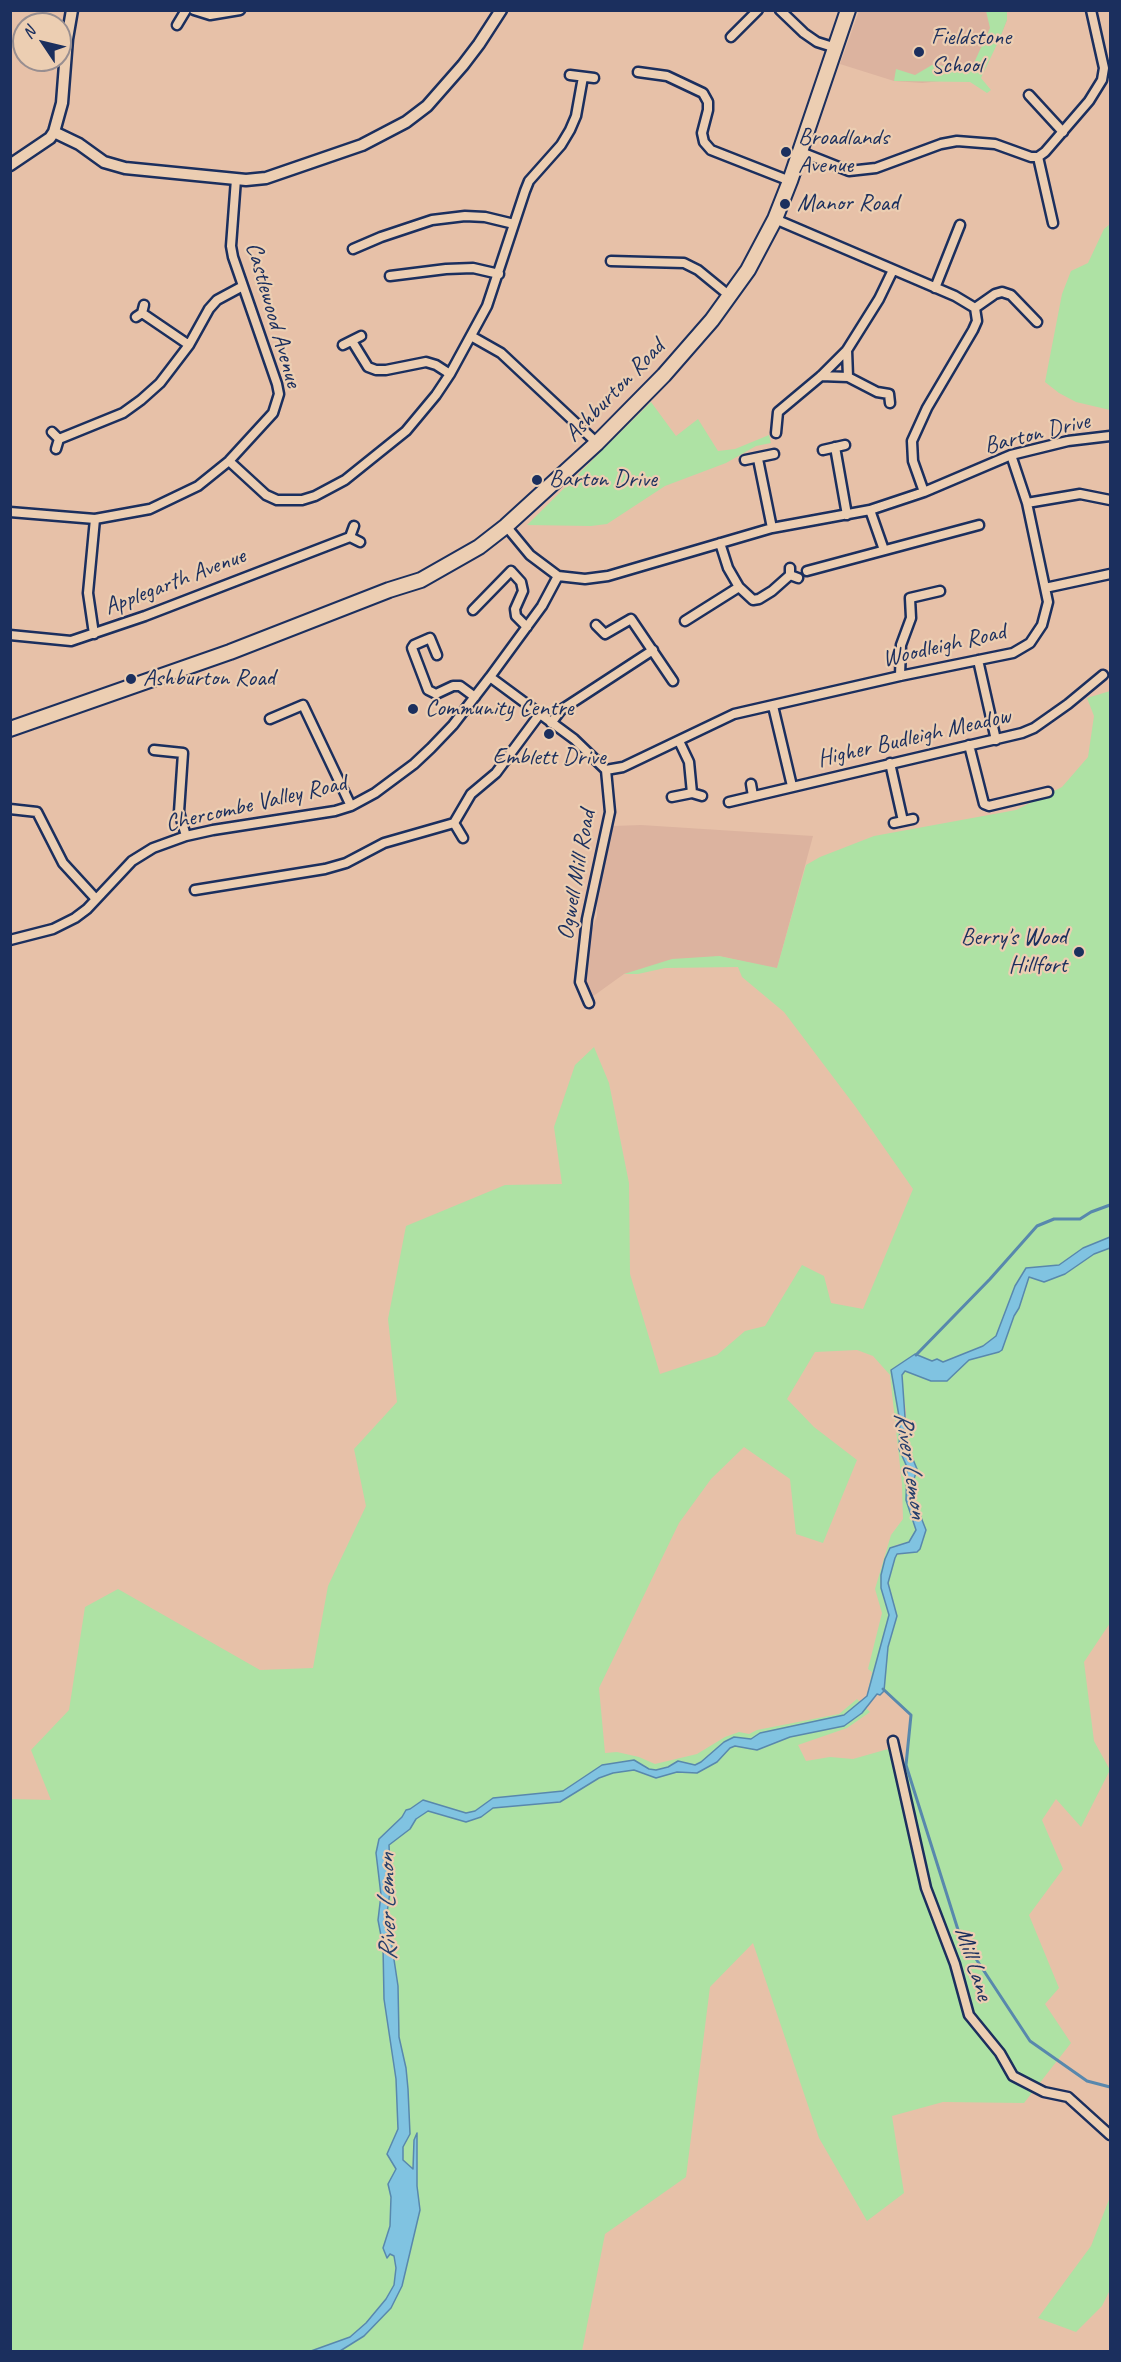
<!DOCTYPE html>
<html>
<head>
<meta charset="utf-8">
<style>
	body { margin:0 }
	#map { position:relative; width:1121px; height:2362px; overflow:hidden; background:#e7c1a8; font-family:Caveat,sans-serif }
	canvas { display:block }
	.frame { position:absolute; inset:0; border:12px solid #1b2f5e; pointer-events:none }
	.north { position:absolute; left:12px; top:12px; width:60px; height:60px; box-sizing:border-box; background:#ecceb2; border:2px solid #988e90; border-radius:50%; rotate:305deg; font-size:16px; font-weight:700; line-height:24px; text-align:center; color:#1b2f5e }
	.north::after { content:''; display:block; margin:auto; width:21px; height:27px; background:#1b2f5e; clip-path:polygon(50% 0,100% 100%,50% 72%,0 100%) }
</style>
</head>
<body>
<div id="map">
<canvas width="1121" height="2362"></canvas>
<div class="frame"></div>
<div class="north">N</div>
</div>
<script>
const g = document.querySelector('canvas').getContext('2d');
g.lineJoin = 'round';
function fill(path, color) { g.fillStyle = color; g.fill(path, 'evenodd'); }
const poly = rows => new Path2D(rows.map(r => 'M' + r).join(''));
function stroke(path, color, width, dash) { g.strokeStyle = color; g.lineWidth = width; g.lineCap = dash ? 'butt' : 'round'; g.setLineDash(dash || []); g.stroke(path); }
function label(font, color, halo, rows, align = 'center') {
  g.font = font + ' Caveat,sans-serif'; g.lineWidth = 4.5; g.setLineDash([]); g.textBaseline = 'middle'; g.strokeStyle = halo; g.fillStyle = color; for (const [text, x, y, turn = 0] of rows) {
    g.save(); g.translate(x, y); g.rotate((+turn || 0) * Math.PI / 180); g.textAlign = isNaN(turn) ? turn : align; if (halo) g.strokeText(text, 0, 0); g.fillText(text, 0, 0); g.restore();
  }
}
fill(poly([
	[859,11,1007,11,1007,20,999,40,970,82,950,80,922,83,894,81,840,64],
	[641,825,813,836,777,969,719,956,624,974,592,997,584,981,586,943,597,916,597,897,613,826]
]), '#dcb39f');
fill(poly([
	[986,11,1007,11,1007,20,999,40,981,78,991,90,987,93,970,82,894,81,896,69,915,75,932,65,959,67,973,65,990,28],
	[1110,224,1110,410,1076,402,1059,393,1045,382,1062,294,1071,271,1088,263,1104,229],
	[651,402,676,436,698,419,718,451,735,449,769,435,771,443,756,446,726,463,665,486,607,524,591,526,527,525],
	[1110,691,1110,1623,1084,1662,1094,1741,1110,1770,1081,1827,1056,1799,1042,1820,1063,1869,1029,1915,1059,1988,1045,2004,1071,2043,1024,2103,943,2102,892,2116,904,2193,867,2221,819,2138,753,1943,710,1987,686,2177,605,2234,582,2351,11,2352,11,1799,51,1800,31,1750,69,1710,85,1607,118,1589,260,1670,313,1668,328,1586,366,1506,354,1449,397,1402,388,1319,406,1226,505,1185,562,1184,554,1127,575,1065,594,1047,609,1083,629,1183,630,1274,660,1374,717,1355,745,1331,765,1326,802,1265,824,1276,831,1303,863,1309,913,1189,855,1106,784,1012,742,977,738,967,665,968,638,974,624,974,672,959,719,956,777,968,806,865,820,857,874,836,1016,810,1062,787,1088,757,1094,716,1087,698],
	[857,1350,873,1356,890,1375,902,1484,903,1519,891,1535,875,1589,882,1613,868,1669,872,1672,867,1696,860,1702,857,1699,839,1714,757,1730,749,1734,739,1732,725,1737,697,1754,655,1764,639,1757,617,1752,605,1753,599,1688,679,1523,711,1479,744,1447,790,1479,796,1534,823,1543,857,1460,814,1427,787,1399,815,1352],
	[913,1356,917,1357,902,1375,901,1379,906,1411,907,1445,917,1469,912,1486,913,1497,923,1521,917,1552,896,1555,888,1579,890,1595,897,1616,888,1647,884,1690,880,1695,885,1690,911,1715,906,1764,888,1749,853,1759,830,1757,806,1761,798,1745,847,1728,870,1712,865,1707,877,1694,867,1696,889,1615,881,1575,885,1559,888,1551,896,1545,909,1542,916,1530,907,1467,899,1449,900,1422,891,1370],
	[1110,2197,1110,2290,1102,2306,1076,2332,1038,2318,1091,2246]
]), '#aee2a4');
const water = poly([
	[1110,1237,1110,1248,1094,1254,1065,1274,1044,1282,1029,1277,1019,1308,1014,1316,1002,1350,999,1352,969,1360,947,1381,931,1381,905,1371,902,1375,907,1445,917,1469,912,1486,913,1497,926,1530,920,1549,917,1552,897,1554,895,1558,888,1583,897,1616,888,1647,884,1691,880,1695,877,1694,862,1713,844,1726,790,1737,757,1750,735,1746,730,1748,717,1762,697,1773,677,1772,656,1778,634,1770,613,1773,599,1778,560,1802,493,1808,481,1817,466,1822,428,1811,416,1819,410,1829,389,1845,391,1885,387,1913,398,1986,399,2037,406,2068,408,2089,410,2134,403,2147,403,2160,413,2169,414,2140,417,2133,417,2186,420,2210,402,2286,391,2308,364,2336,340,2351,311,2351,350,2337,366,2323,386,2299,394,2285,396,2268,394,2256,390,2254,387,2258,383,2248,390,2226,391,2197,388,2184,396,2169,387,2154,398,2129,396,2079,384,1999,383,1946,378,1920,381,1895,376,1853,379,1839,402,1817,406,1810,410,1809,423,1800,466,1813,475,1811,493,1798,563,1791,602,1765,634,1760,649,1769,656,1770,668,1767,678,1761,695,1765,701,1762,724,1742,734,1737,751,1739,760,1733,844,1715,867,1696,889,1615,881,1588,881,1575,885,1559,890,1548,909,1542,916,1530,906,1500,907,1467,899,1449,900,1422,891,1370,915,1354,932,1361,937,1359,943,1362,983,1346,996,1336,1015,1286,1026,1268,1059,1265,1083,1248,1110,1237]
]);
fill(water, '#80c3e1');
stroke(water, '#5888ad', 1.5);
stroke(poly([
	[916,1355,990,1279,1037,1226,1054,1219,1080,1219,1091,1212,1110,1205],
	[883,1689,911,1715,906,1765,959,1933,1030,2041,1087,2081,1110,2087]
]), '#5888ad', 3);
const minor = poly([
	[194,10,210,15,240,10],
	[780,10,804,33,817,42,836,48],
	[177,25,186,10],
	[731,37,758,10],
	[638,72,667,76,703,93,708,102,708,110,702,133,704,142,711,150,790,181],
	[570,75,594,78],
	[1029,95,1063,132],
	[801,152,849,171,876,168,941,144,957,141,995,144,1031,157,1038,157,1045,152,1089,101,1102,80,1104,68,1091,10],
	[1038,157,1053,223],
	[775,219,955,296,975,308,977,321,973,330,927,408,912,441,913,461,924,492],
	[353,249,381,237,432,220,465,216,485,217,514,224],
	[611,261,684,263,698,270,731,297],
	[390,276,446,269,473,268,499,274],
	[935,288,960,225],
	[975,308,995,294,1002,292,1011,295,1037,322],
	[142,313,189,345],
	[136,317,142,313,144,305],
	[471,336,501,353,597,443],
	[352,341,368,367,376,370,386,370,426,362,436,365,450,374],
	[343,345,361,336],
	[847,350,848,377,877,392,889,394,890,403],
	[821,376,848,377],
	[52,432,59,439,56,449],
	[776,433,778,412,821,376,847,350,879,299,893,270],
	[59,439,123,413,141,400,160,383,173,366,189,345,209,309,217,300,243,286],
	[835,447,847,515],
	[823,450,845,445],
	[758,459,772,528],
	[745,460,774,454],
	[229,461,266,495,277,500,302,500,315,496,345,480,406,431,436,395,450,374,487,306,525,191,529,181,561,145,570,130,576,116,583,77],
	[1027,503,1080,494,1110,500],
	[870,510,884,550],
	[10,512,95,519,150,509,198,486,229,461,273,413,279,394,277,384,233,257,231,246,236,179],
	[354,526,350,537,360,542],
	[506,526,530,555,558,576,585,579,608,576,772,528,870,510,924,492,1011,455,1068,441,1110,436],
	[720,543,728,568,739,587,753,600,759,599,772,591,790,575],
	[790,568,790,575,798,578],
	[807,571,979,525],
	[558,576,542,606,490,677,574,739,606,770,610,812,587,919,580,982,589,1003],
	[1045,588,1110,574],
	[473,610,511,571,521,582,523,591,515,609,516,616,527,627],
	[685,621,739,587],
	[596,625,605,634,631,619,673,681],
	[94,634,88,593,95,519],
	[10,635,71,641,145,616,350,537],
	[437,655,430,638,414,645,412,648,428,690,436,694,453,686,460,686,475,697],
	[978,660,996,740],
	[900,676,901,645,911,618,910,598,940,591],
	[773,706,792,786],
	[270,719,303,705,351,806],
	[551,723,561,710,653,650],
	[969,745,984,804,989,806,1048,792],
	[154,750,183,753,179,812,186,836],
	[890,763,903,821],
	[606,770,623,767,734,714,900,676,1013,653,1030,643,1042,625,1048,602,1027,503,1011,455],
	[751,784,753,796],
	[692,793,702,796],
	[672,797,692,793,689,762,679,741],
	[729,802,1022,733,1034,728,1068,704,1103,675],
	[10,809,37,812,63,863,96,899],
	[454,823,463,838],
	[894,823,913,819],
	[195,890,325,869,346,863,384,843,454,823,471,794,496,773,539,715],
	[10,940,53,929,75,918,87,909,132,861,153,848,186,836,213,830,335,811,351,806,375,793,414,764,431,748,453,725,490,677],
	[893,1741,926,1888,955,1964,969,2015,1000,2053,1013,2076,1044,2092,1068,2097,1110,2135]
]);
const tertiary = poly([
	[54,132,79,144,104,162,125,168,246,180,266,178,362,145,406,122,427,106,463,65,479,44,501,10],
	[10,165,50,138,54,132,62,103,67,39,72,10]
]);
const primary = poly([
	[10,729,230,652,389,590,421,580,479,547,506,526,597,443,664,375,712,320,748,270,775,219,790,181,848,10]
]);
stroke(minor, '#1b2f5e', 13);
stroke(tertiary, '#1b2f5e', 15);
stroke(primary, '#1b2f5e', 18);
stroke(minor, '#ecceb2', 8);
stroke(tertiary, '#ecceb2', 10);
stroke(primary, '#ecceb2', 14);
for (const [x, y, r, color] of [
	[919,52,6,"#1b2f5e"],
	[786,152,6,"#1b2f5e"],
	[785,204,6,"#1b2f5e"],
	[537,480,6,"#1b2f5e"],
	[131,679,6,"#1b2f5e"],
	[413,709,6,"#1b2f5e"],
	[549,734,6,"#1b2f5e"],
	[1079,952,6,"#1b2f5e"]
]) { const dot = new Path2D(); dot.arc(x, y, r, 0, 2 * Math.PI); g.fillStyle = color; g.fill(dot); stroke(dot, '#ecceb2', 2); }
label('24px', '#1b2f5e', '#ecceb2', [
	["Fieldstone",931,38],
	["School",931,66],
	["Broadlands",798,138],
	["Avenue",798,166],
	["Manor Road",797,204],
	["Barton Drive",549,480],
	["Ashburton Road",143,679],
	["Community Centre",425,709],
	["Emblett Drive",549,758,"center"],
	["Berry's Wood",1067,938,"right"],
	["Hillfort",1067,966,"right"]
], 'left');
label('24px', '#1b2f5e', '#ecceb2', [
	["Castlewood Avenue",273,315,74],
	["Ashburton Road",615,391,-46],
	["Barton Drive",1037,434,-14],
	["Applegarth Avenue",175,582,-21],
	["Woodleigh Road",944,646,-13],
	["Higher Budleigh Meadow",914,738,-13],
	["Chercombe Valley Road",256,804,-13],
	["Ogwell Mill Road",577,875,-80],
	["Mill Lane",973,1964,72]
]);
label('italic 26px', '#253e6b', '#ecceb2', [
	["River Lemon",910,1465,81],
	["River Lemon",388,1907,-91]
]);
</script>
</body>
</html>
